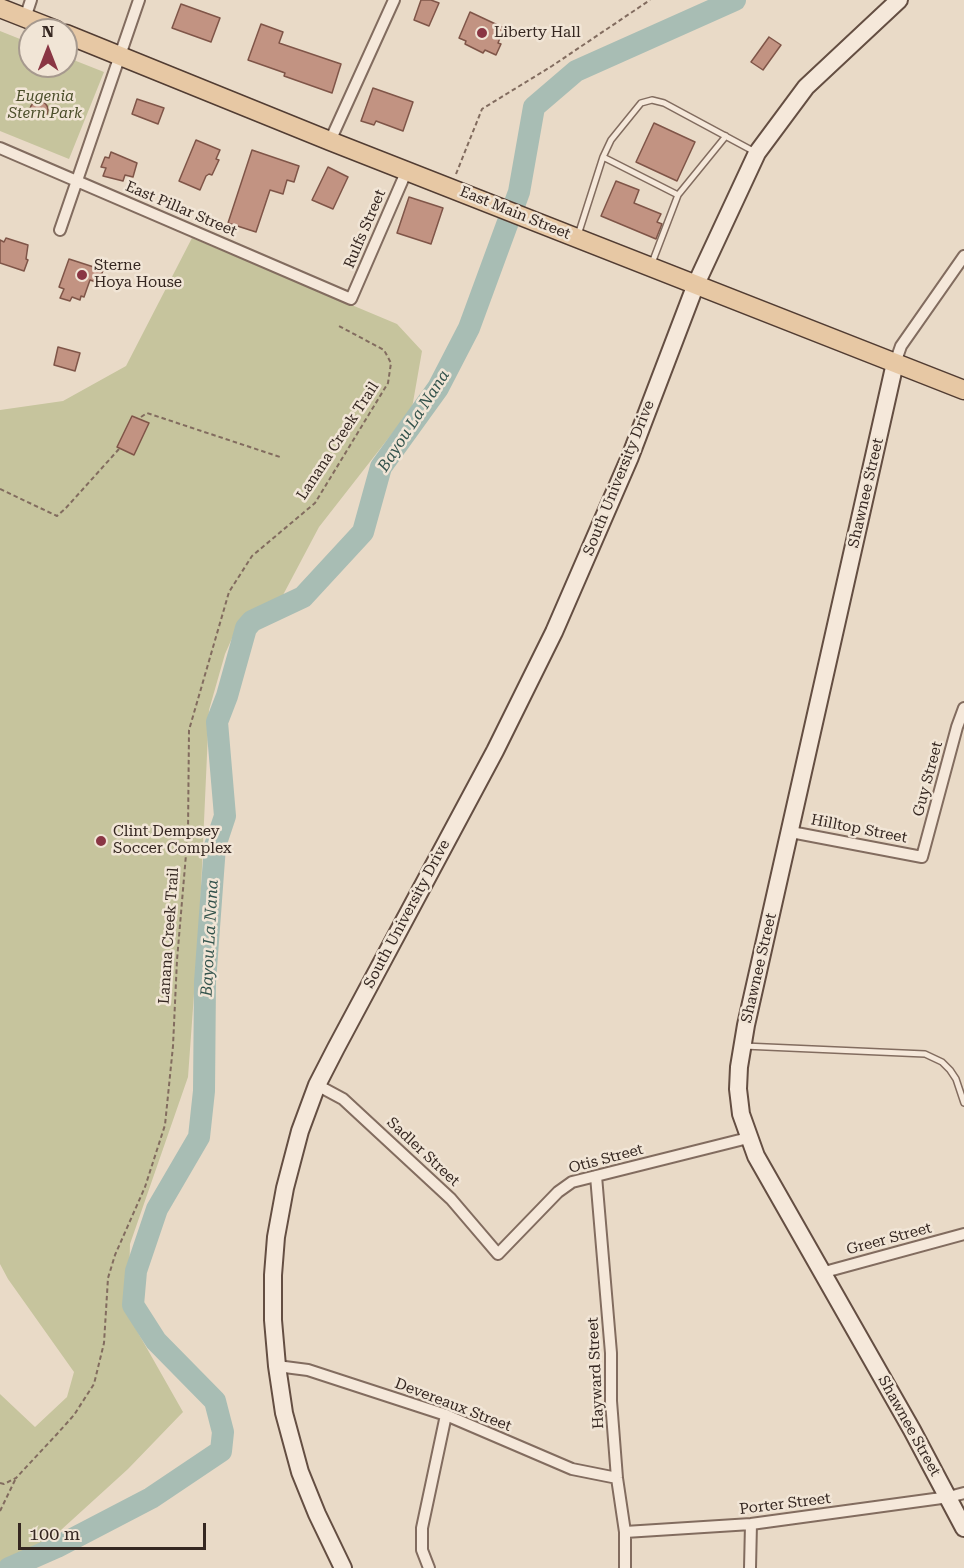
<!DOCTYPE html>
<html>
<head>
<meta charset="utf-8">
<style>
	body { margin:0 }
	#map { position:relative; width:964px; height:1568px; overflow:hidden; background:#e9dac7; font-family:"Roboto Serif",serif }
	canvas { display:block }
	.north { position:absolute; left:18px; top:18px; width:60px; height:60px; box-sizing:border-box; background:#f1e5d6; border:2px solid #a6998e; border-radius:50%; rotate:0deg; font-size:16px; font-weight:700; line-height:24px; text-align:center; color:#352721 }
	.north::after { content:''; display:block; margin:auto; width:21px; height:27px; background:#8a3644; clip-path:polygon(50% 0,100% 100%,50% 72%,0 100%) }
	.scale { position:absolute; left:18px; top:1523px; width:188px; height:27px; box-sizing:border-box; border:3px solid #352721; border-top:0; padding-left:8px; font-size:18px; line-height:21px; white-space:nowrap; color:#352721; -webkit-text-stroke:4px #f1e5d6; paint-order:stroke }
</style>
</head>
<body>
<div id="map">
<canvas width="964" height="1568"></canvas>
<div class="north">N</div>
<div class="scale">100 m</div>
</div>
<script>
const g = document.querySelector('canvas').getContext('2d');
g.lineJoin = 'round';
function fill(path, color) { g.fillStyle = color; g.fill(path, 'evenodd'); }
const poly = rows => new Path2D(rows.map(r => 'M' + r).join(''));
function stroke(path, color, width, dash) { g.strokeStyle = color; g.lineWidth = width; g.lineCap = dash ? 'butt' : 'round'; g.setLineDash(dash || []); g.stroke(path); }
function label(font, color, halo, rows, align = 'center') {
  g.font = font + ' "Roboto Serif",serif'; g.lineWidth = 5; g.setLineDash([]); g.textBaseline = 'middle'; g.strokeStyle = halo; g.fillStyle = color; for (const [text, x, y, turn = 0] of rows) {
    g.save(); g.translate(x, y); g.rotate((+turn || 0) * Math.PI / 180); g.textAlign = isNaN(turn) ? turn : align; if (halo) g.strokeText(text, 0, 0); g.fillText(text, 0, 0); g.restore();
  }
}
fill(poly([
	[0,31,30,43,30,66,66,66,66,57,104,72,69,159,0,131],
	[192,238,397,324,422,351,412,408,319,527,283,595,241,618,225,654,209,710,200,911,188,1077,130,1244,128,1315,183,1412,128,1469,28,1560,24,1568,0,1568,0,1394,35,1427,67,1397,74,1372,8,1279,0,1264,0,410,63,401,126,366]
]), '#c6c49d');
stroke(poly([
	[9,1568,57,1547,151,1498,221,1451,223,1432,215,1401,156,1341,133,1305,136,1271,157,1209,199,1137,204,1091,205,982,215,846,225,816,217,722,227,696,246,628,252,621,303,597,363,532,381,467,438,388,469,328,519,192,534,107,576,71,735,0]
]), '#a8bdb4', 22);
const building = poly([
	[421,0,431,0,439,3,429,26,414,20,421,0],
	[181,4,220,18,211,42,172,28,181,4],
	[470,12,504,28,498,43,501,44,496,55,485,50,483,53,465,44,466,41,459,38,470,12],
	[261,24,283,32,279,43,341,64,332,93,284,76,285,73,248,60,261,24],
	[769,37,781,45,763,70,751,62,769,37],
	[373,88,413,102,403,131,376,121,374,125,361,121,373,88],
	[137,99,164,108,158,124,132,114,137,99],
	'30 110a9 9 0 1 1 18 0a9 9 0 1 1-18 0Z',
	[654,123,695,142,677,181,636,162,654,123],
	[196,140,220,150,216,159,219,160,212,175,209,174,206,176,200,190,179,181,196,140],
	[252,150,299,166,294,182,287,180,283,194,270,190,256,232,228,223,252,150],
	[111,152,137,163,133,177,125,175,123,181,103,176,106,168,101,167,105,157,109,158,111,152],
	[328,167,348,177,333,209,312,200,328,167],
	[616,181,639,190,634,203,661,214,657,222,662,224,656,239,601,216,616,181],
	[409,197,443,208,431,244,397,233,409,197],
	[6,238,28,245,26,259,28,260,24,271,0,263,0,240,4,242,6,238],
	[69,259,103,270,99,283,90,280,84,297,81,296,80,300,72,297,70,301,60,298,64,289,59,287,69,259],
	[58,347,80,353,75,371,54,365,58,347],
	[132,416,149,423,134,455,117,447,132,416]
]);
fill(building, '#c29382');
stroke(building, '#7f5548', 1.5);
const lane = poly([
	[603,157,678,195,726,136],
	[578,235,603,157,611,140,641,103,652,100,664,103,755,152],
	[652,263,678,195],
	[744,1046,925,1054,942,1062,950,1070,956,1079,964,1103]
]);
const street = poly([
	[25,18,31,0],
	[330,141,394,0],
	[0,148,351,299,407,170],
	[60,230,139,0],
	[895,363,901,346,964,256],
	[791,832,922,857,957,727,964,708],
	[317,1085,343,1099,451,1199,498,1254,558,1192,572,1182,748,1138],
	[596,1176,611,1353,611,1401,617,1478,625,1532,625,1568],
	[821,1273,964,1234],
	[277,1366,308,1370,446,1415,572,1469,617,1478],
	[625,1532,751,1524,949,1497,964,1493],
	[429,1568,422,1550,422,1528,446,1415],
	[750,1568,751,1524]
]);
const secondary = poly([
	[895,363,746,1025,739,1067,738,1089,741,1114,756,1156,912,1430,964,1528],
	[343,1568,317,1514,300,1472,284,1413,277,1366,273,1320,273,1275,276,1237,285,1188,300,1131,317,1085,336,1048,495,751,554,632,630,457,696,284,757,153,806,87,899,0]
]);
const primary = poly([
	[0,8,56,30],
	[66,34,330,141,964,390]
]);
stroke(lane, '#826c5f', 8);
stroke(street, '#826c5f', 14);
stroke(secondary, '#644e42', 20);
stroke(primary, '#513c32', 21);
stroke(poly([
	[456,174,482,109,552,66,650,0],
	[141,417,147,413,280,457],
	[0,489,57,516,65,509,119,449],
	[0,1483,4,1484,16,1478,57,1434,74,1415,94,1384,104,1343,108,1278,115,1255,145,1187,165,1125,173,1046,177,960,188,831,189,730,229,592,252,556,315,503,388,383,391,363,384,350,339,326],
	[0,1511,16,1478]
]), '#826c5f', 2, [4.5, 3]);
stroke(lane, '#f5e8da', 5);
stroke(street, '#f5e8da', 10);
stroke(secondary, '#f5e8da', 16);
stroke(primary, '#e7c8a4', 18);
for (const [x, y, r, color] of [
	[482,33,6,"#8a3644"],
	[82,275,6,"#8a3644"],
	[101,841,6,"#8a3644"]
]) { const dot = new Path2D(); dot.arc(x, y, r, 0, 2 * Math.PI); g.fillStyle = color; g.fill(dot); stroke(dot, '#f1e5d6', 2); }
label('15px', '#352721', '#f1e5d6', [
	["Liberty Hall",494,33],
	["Sterne",94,266],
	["Hoya House",94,283],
	["Clint Dempsey",113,832],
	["Soccer Complex",113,849]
], 'left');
label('italic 15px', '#4b4e2a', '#f1e5d6', [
	["Eugenia",45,97],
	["Stern Park",45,114]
]);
label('15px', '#352721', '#f1e5d6', [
	["East Pillar Street",181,209,23],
	["East Main Street",515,213,22],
	["Rulfs Street",365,229,-67],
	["Lanana Creek Trail",338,441,-57],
	["South University Drive",619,478,-68],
	["Shawnee Street",866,493,-77],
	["Guy Street",928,779,-75],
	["Hilltop Street",859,829,11],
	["South University Drive",407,914,-62],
	["Lanana Creek Trail",169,936,-86],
	["Shawnee Street",759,968,-77],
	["Sadler Street",423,1152,43],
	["Otis Street",606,1159,-15],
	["Greer Street",889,1239,-15],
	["Hayward Street",596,1373,-93],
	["Devereaux Street",453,1405,21],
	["Shawnee Street",909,1426,61],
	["Porter Street",785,1504,-7]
]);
label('italic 16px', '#32524b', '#f1e5d6', [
	["Bayou La Nana",414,421,-57],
	["Bayou La Nana",210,938,-87]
]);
</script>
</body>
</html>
